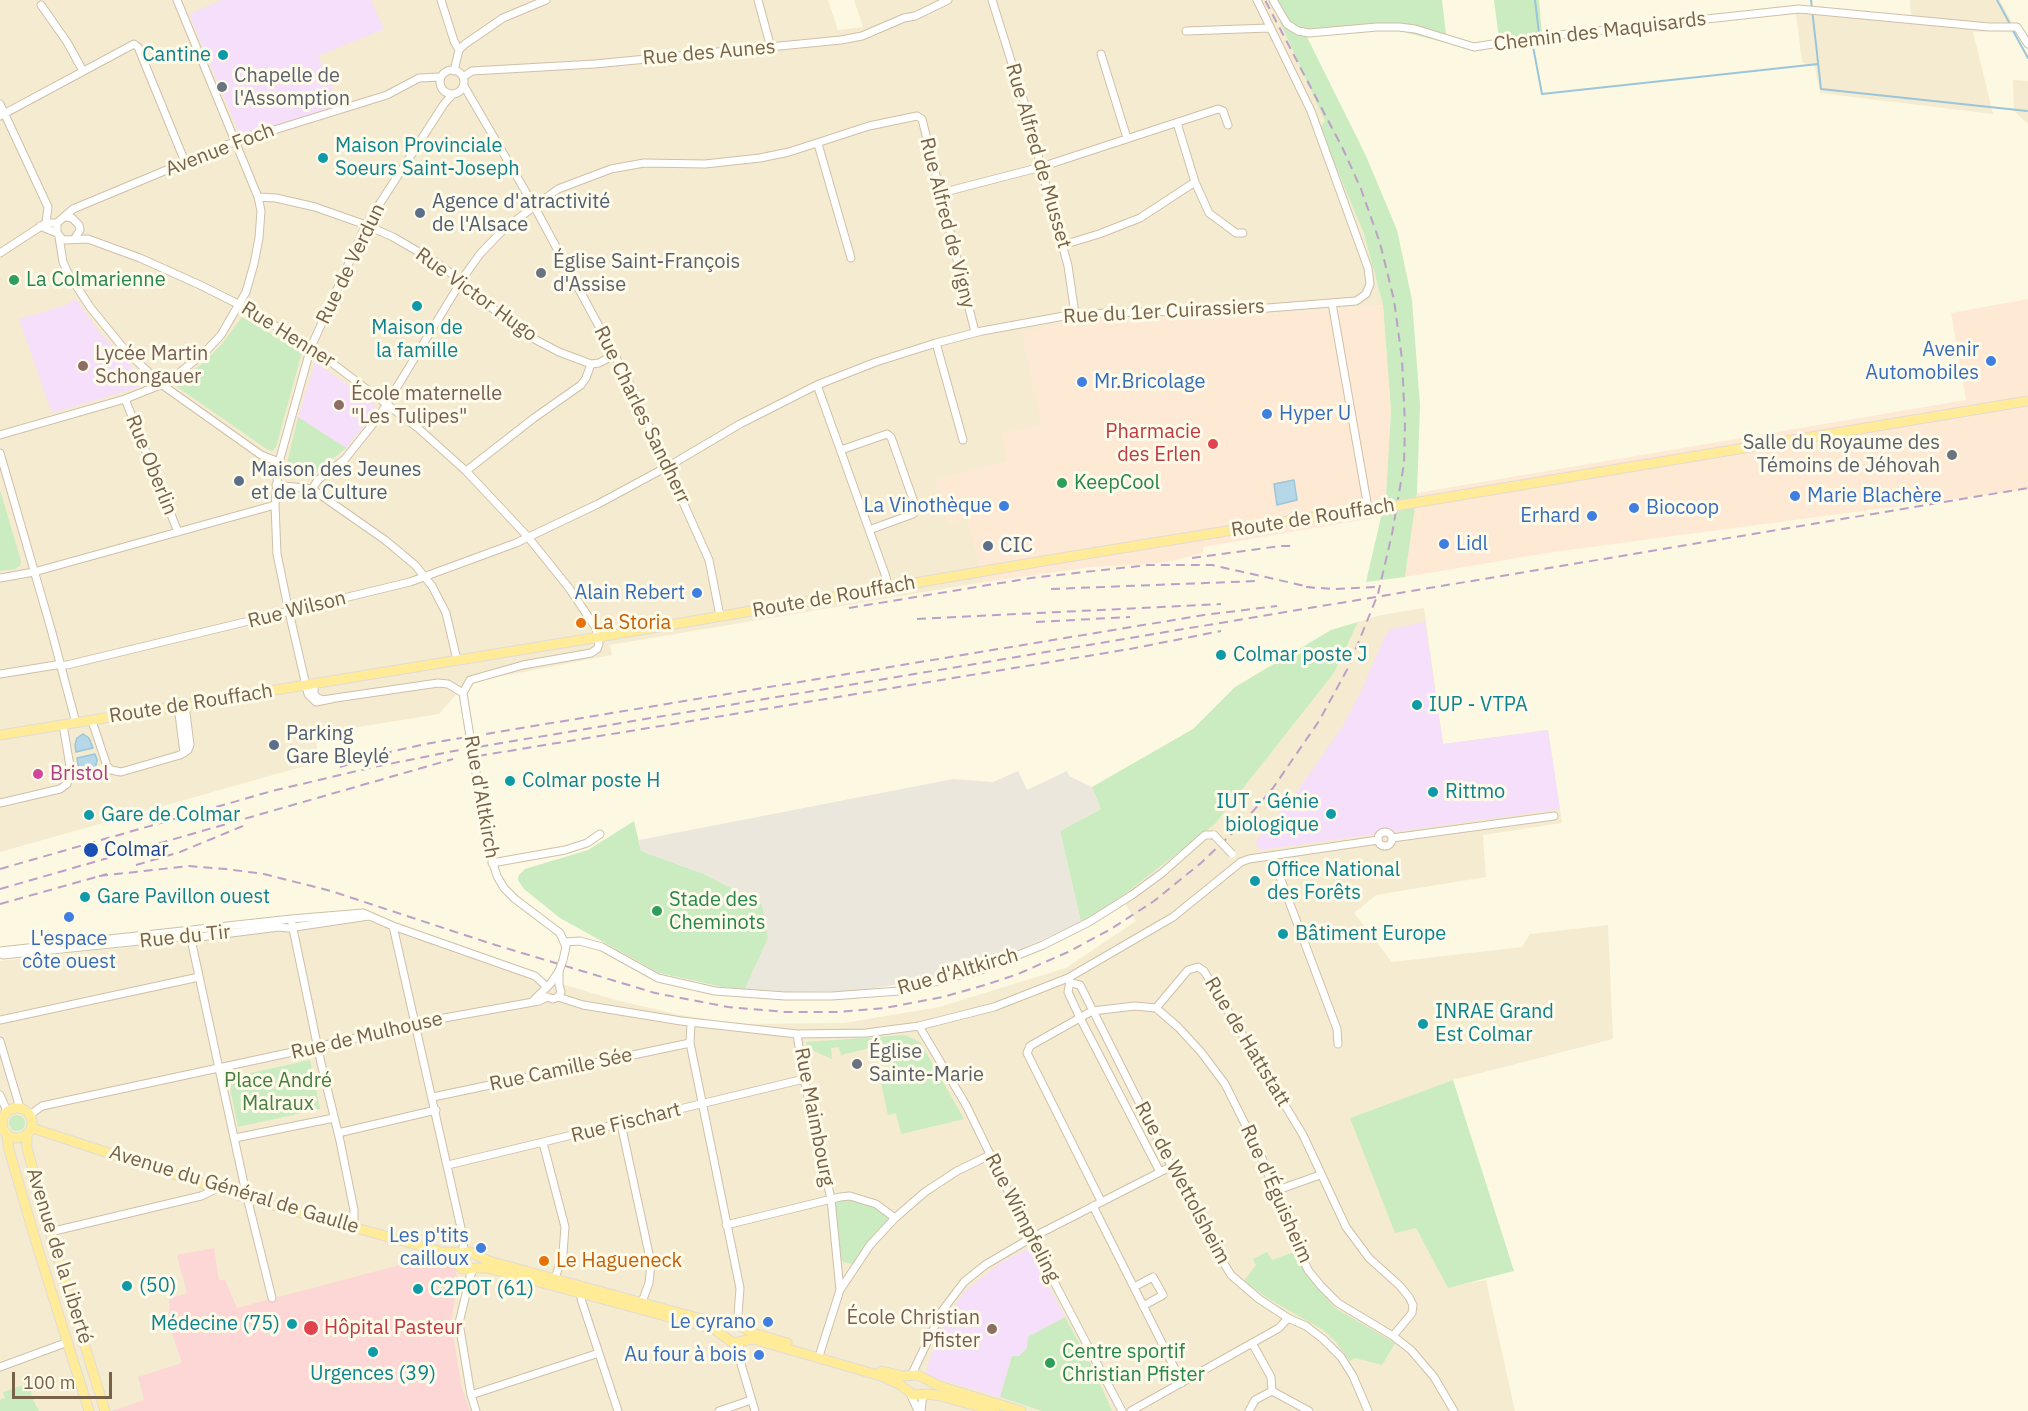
<!DOCTYPE html>
<html>
<head>
<meta charset="utf-8">
<style>
	body { margin:0 }
	#map { position:relative; width:2028px; height:1411px; overflow:hidden; background:#fdf8e2; font-family:"IBM Plex Sans",sans-serif }
	canvas { display:block }
	.scale { position:absolute; left:12px; top:1372px; width:100px; height:27px; box-sizing:border-box; border:3px solid #776147; border-top:0; padding-left:8px; font-size:18px; line-height:21px; white-space:nowrap; color:#776147; -webkit-text-stroke:4px #fffbea; paint-order:stroke }
</style>
</head>
<body>
<div id="map">
<canvas width="2028" height="1411"></canvas>
<div class="scale">100 m</div>
</div>
<script>
const g = document.querySelector('canvas').getContext('2d');
g.lineJoin = 'round';
function fill(path, color) { g.fillStyle = color; g.fill(path, 'evenodd'); }
const poly = rows => new Path2D(rows.map(r => 'M' + r).join(''));
function stroke(path, color, width, dash) { g.strokeStyle = color; g.lineWidth = width; g.lineCap = dash ? 'butt' : 'round'; g.setLineDash(dash || []); g.stroke(path); }
function label(font, color, halo, rows, align = 'center') {
  g.font = font + ' "IBM Plex Sans",sans-serif'; g.lineWidth = 6; g.setLineDash([]); g.textBaseline = 'middle'; g.strokeStyle = halo; g.fillStyle = color; for (const [text, x, y, turn = 0] of rows) {
    g.save(); g.translate(x, y); g.rotate((+turn || 0) * Math.PI / 180); g.textAlign = isNaN(turn) ? turn : align; if (halo) g.strokeText(text, 0, 0); g.fillText(text, 0, 0); g.restore();
  }
}
fill(poly([
	[0,0,828,0,838,30,863,27,854,0,1270,0,1326,121,1364,234,1383,305,1203,319,1145,317,1008,461,968,517,984,582,610,645,612,655,466,683,439,714,315,734,319,762,0,852],
	[1910,0,2000,0,2016,30,1973,32,1993,114,1820,93,1815,67,1802,62,1795,7,1911,17],
	[2013,80,2028,81,2028,124,2014,111],
	[1424,608,1443,744,1548,730,1562,823,1483,835,1486,877,1376,895,1354,913,1392,962,1522,947,1530,934,1608,925,1613,1039,1453,1080,1350,1118,1416,1228,1448,1287,1486,1280,1515,1411,0,1411,0,961,369,921,481,960,616,1000,680,1015,739,1024,844,1023,939,1007,1066,968,1136,921,1121,897,1215,824,1334,673,1358,622,1381,615]
]), '#f5ebd0');
fill(poly([
	[2028,299,2028,489,1553,552,1405,577,1417,493,1966,400,1951,313],
	[1383,305,1391,411,1386,495,1380,517,1203,547,1203,553,1172,561,1148,564,1091,567,984,582,968,518,948,524,936,480,1007,461,1002,433,1042,425,1022,332,1075,320,1145,317,1203,319]
]), '#fee9d5');
fill(poly([
	[1018,771,1027,790,1067,771,1069,776,1092,787,1101,809,1060,831,1081,922,1005,956,919,981,856,991,785,992,745,989,768,938,762,904,704,874,641,851,639,840,953,779,993,782]
]), '#ece7dd');
fill(poly([
	[222,0,371,0,384,29,318,56,340,104,241,138,189,14],
	[76,299,100,333,145,381,145,383,139,387,52,413,19,319,66,305],
	[315,362,376,405,367,422,346,448,298,417],
	[1425,622,1443,744,1548,730,1560,809,1394,832,1390,829,1384,828,1376,834,1260,850,1255,842,1295,794,1343,726,1362,689,1386,634,1392,629],
	[1029,1248,1065,1317,1028,1337,1027,1348,1019,1356,1012,1356,1000,1397,925,1375,937,1337,944,1321,965,1291,1000,1263]
]), '#f5dffa');
fill(poly([
	[214,1248,219,1280,225,1280,237,1308,407,1263,411,1252,452,1263,458,1278,451,1323,462,1389,470,1411,112,1411,144,1400,138,1377,182,1363,167,1319,170,1307,169,1299,187,1293,177,1255]
]), '#fcd7d5');
fill(poly([
	[1270,0,1442,0,1447,43,1392,29,1307,37,1366,156,1397,230,1412,300,1420,405,1417,493,1405,577,1366,582,1386,495,1391,411,1383,305,1364,234,1320,128,1325,121],
	[1494,0,1539,0,1542,35,1500,46],
	[242,317,302,352,276,447,272,451,268,450,176,386,177,382,203,363,222,344],
	[298,417,346,448,309,479,284,476],
	[0,490,21,561,20,566,15,569,0,571],
	[1358,622,1334,673,1215,824,1121,897,1081,922,1060,831,1101,809,1092,787,1193,729,1235,687,1331,630],
	[634,821,641,851,704,874,762,904,768,938,745,989,722,987,659,973,560,918,524,889,518,880,519,875,525,869,588,850],
	[905,1035,920,1042,964,1119,901,1134,896,1113,888,1115,880,1078,891,1075,886,1051,878,1052,877,1046,841,1055,839,1047,831,1048,832,1059,807,1048,806,1042],
	[310,1060,320,1109,238,1127,228,1078],
	[1453,1080,1514,1271,1448,1288,1416,1228,1395,1233,1350,1118],
	'9 1123a8 8 0 1 1 16 0a8 8 0 1 1-16 0Z',
	[850,1199,872,1205,887,1215,888,1220,852,1264,844,1262,839,1257,833,1202,836,1200],
	[1267,1252,1272,1260,1294,1252,1309,1278,1335,1308,1395,1343,1382,1365,1355,1358,1350,1361,1335,1341,1323,1330,1269,1299,1244,1281,1256,1265,1253,1259],
	[1065,1317,1094,1370,1112,1411,1042,1411,1000,1397,1012,1356,1019,1356,1027,1348,1028,1337],
	[30,1383,32,1398,39,1411,0,1411,0,1400,5,1398,3,1392]
]), '#caecc0');
const water = poly([
	[1294,480,1297,500,1277,505,1274,484,1294,480],
	[83,734,89,738,93,748,76,752,75,745,77,738,83,734],
	[95,754,97,760,95,769,89,773,83,772,78,765,77,758,95,754]
]);
fill(water, '#b6d7e8');
stroke(water, '#9bc5da', 1.5);
stroke(poly([
	[1811,0,1821,89,2027,111],
	[1997,0,2010,24],
	[2012,29,2028,58],
	[1534,34,1539,33,1535,0],
	[1532,41,1542,94,1818,64]
]), '#9bc5da', 2);
const minor = poly([
	[441,0,454,41,459,50],
	[758,0,771,48],
	[992,0,1029,118,1041,167,1068,266,1075,314],
	[1273,0,1287,24,1298,31,1309,33,1377,27,1399,27,1415,29,1474,47,1531,38,1799,9,1989,27,2017,27,2028,44],
	[41,5,67,42,83,71],
	[1186,31,1269,28],
	[1101,54,1127,138],
	'440 82a12 12 0 1 1 24 0a12 12 0 1 1-24 0Z',
	[454,71,459,50,465,44,503,18,546,0],
	[463,77,472,71,595,64,841,40,862,36,904,18,915,16,948,0],
	[464,86,534,206,628,380,709,560,720,616],
	[0,104,48,207,46,223],
	[0,116,134,44,138,47,185,162],
	[1177,123,1195,182,1209,213,1236,233,1243,233],
	[818,144,851,258],
	[941,193,1041,167,1218,109,1223,111,1228,125],
	[258,197,276,198,315,207,366,225,393,237,436,262,461,281,519,331,559,352,591,364,599,363,614,355],
	[66,217,72,218,79,225,80,230,75,238],
	[40,226,57,233,63,240,88,239,140,258,200,285,240,305,311,347,418,428,466,471,528,537,569,588,596,628,599,644,597,649,591,653,523,665,470,680,463,693,467,718],
	[57,233,57,223,73,209,229,144,387,95,419,78,441,77],
	[59,237,63,262,68,273,90,307,125,350,161,384,261,455,279,462],
	[1063,245,1099,234,1140,218,1195,182],
	[0,253,46,223,57,223],
	[1332,303,1368,508],
	[936,343,963,440],
	[817,385,886,577,888,588],
	[125,399,178,532],
	[0,435,125,399,168,382,204,353,221,335,246,292,254,264,259,238,261,211,258,197,177,0],
	[841,450,887,434,891,437,916,508,913,514,869,530],
	[0,453,51,629,76,723],
	[466,471,534,418,581,385,586,378,591,364],
	[276,485,312,489,318,480,345,459,380,415,465,275,480,254,504,229,558,189,611,169,644,163,705,164,760,158,789,152,869,126,917,116,922,119,975,332],
	[312,489,385,540,415,565,432,586,446,613,457,660],
	[0,578,34,572,275,505],
	[0,674,56,665,67,665,410,582,516,543,598,504,674,463,740,424,817,385,876,362,936,343,982,331,1075,314,1255,309,1356,301,1366,294,1370,284,1368,268,1311,111,1257,0],
	[314,684,314,693,316,697,322,700,438,683,448,684,463,693],
	[331,699,316,702,308,694,289,612,277,554,275,505,279,462,311,347,366,225,444,104,452,95],
	[178,706,184,753],
	[92,721,107,766,111,770,121,772,180,755,188,750,190,745,185,705],
	[479,791,490,854,497,876,504,888,515,899,560,933,566,947,563,960],
	[0,803,60,789,67,784,71,772,63,725],
	'1378 839a7 7 0 1 1 14 0a7 7 0 1 1-14 0Z',
	[1392,838,1554,816],
	[1272,856,1337,1029,1338,1044],
	[492,863,565,850,587,843,600,834],
	[292,924,321,1063,340,1141,354,1210,354,1226],
	[393,926,461,1228,464,1242,462,1253],
	[189,930,246,1193,272,1298],
	[565,942,580,941,602,947,658,978,715,991,785,996,832,996,899,991,981,970,1043,945,1089,922,1132,895,1162,873,1205,835,1214,835],
	[0,951,291,919,363,913,393,926,535,976,546,986],
	[3,955,179,937,191,938,279,927,288,928,369,916],
	[1070,981,1068,992,1080,1018,1160,1172],
	[1071,983,1080,985,1203,1229,1231,1275,1259,1299,1288,1318,1306,1326,1323,1339,1341,1357,1353,1376,1368,1411],
	[547,997,553,999,558,997,583,1005,681,1021,797,1034,866,1033,919,1026,994,1007,1068,978,1173,917,1241,862,1249,859,1378,840],
	[558,997,561,992,559,985,559,971],
	[534,1000,551,983,559,971],
	[1156,1008,1188,970,1198,967,1204,971,1303,1135,1346,1227,1369,1258,1400,1286,1409,1297,1413,1305,1412,1313,1393,1336],
	[0,1020,199,977],
	[691,1023,690,1043,740,1288,738,1315,741,1327],
	[919,1026,966,1105,1031,1238,1122,1411],
	[797,1034,804,1079,831,1199,840,1290],
	[0,1041,20,1108],
	[0,1095,7,1111],
	[433,1097,690,1043],
	[30,1115,42,1106,330,1044,433,1020,539,1001,547,997],
	[621,1124,651,1263,649,1283,642,1302],
	[338,1133,436,1110],
	[235,1138,334,1118],
	[543,1143,565,1227,563,1253,555,1279],
	[448,1165,804,1079],
	[1275,1191,1320,1175],
	[1101,1201,1027,1053,1030,1046,1092,1011,1135,1006,1156,1008,1178,1027,1201,1052,1225,1084,1262,1158,1288,1226,1308,1270,1321,1286,1338,1303,1393,1336,1411,1350,1434,1377,1454,1411],
	[1093,1206,1182,1383],
	[726,1225,840,1197,850,1196,876,1204,895,1218],
	[50,1232,201,1196,218,1188],
	[474,1268,470,1277,459,1323,471,1395,476,1411],
	[1134,1287,1153,1277,1163,1295,1143,1306],
	[583,1294,581,1299,618,1411],
	[739,1342,741,1364,755,1411],
	[1252,1343,1271,1377,1272,1391,1309,1411],
	[820,1353,840,1290,870,1245,895,1218,925,1192,957,1171,990,1155],
	[0,1367,68,1342],
	[911,1376,942,1311,964,1282,985,1265,1031,1238,1172,1166],
	[910,1393,918,1411],
	[471,1395,599,1353],
	[719,1411,751,1400],
	[921,1411,923,1394],
	[1131,1411,1279,1328,1288,1318],
	[1249,1411,1255,1400,1272,1391]
]);
const major = poly([
	[1407,504,2028,401],
	[0,735,599,637,1049,560,1368,508,1387,507],
	'2 1123a15 15 0 1 1 30 0a15 15 0 1 1-30 0Z',
	[32,1128,247,1198,436,1250,449,1255,461,1268,466,1270,474,1268,487,1268,714,1329,733,1343,753,1339,881,1376,899,1384,913,1395,928,1394,941,1396,995,1411],
	[27,1135,27,1148,50,1232,105,1411],
	[7,1136,9,1150,39,1252,89,1411],
	[446,1252,462,1253,470,1252,489,1261,555,1279,716,1323,737,1324,753,1333,787,1343],
	[881,1371,902,1376,918,1375,939,1386,1021,1411]
]);
stroke(minor, '#cfc0a8', 9);
stroke(major, '#e1dcd7', 11);
stroke(minor, '#fff', 7);
stroke(major, '#ffeb98', 9);
stroke(poly([
	[1192,558,1280,546,1296,546],
	[1306,587,1334,589,1376,587],
	[1051,589,1258,581],
	[849,608,1031,578,1148,565,1212,565,1314,588],
	[917,619,1221,604],
	[1036,622,1130,617],
	[478,756,1130,649,1221,631],
	[340,767,377,755,425,744,1204,615,1277,606],
	[136,865,180,852,243,826],
	[0,869,272,791,374,767,454,751,2028,488],
	[99,876,189,866,226,869,264,874,331,891,489,943,655,993,728,1007,785,1012,837,1012,885,1008,943,997,985,985,1018,974,1068,952,1111,929,1154,901,1201,863,1242,824,1273,788,1319,721,1348,668,1378,594,1392,534,1404,464,1405,425,1402,359,1394,300,1380,243,1361,189,1343,149,1265,0],
	[0,889,453,759],
	[0,904,107,874]
]), '#bca0c7', 2, [9, 6]);
const minorBridge = poly([
	[467,718,479,791],
	[1214,835,1232,854],
	[559,971,563,960]
]);
const majorBridge = poly([
	[1387,507,1407,504]
]);
stroke(minorBridge, '#cfc0a8', 9, []);
stroke(majorBridge, '#e1dcd7', 11, []);
stroke(minorBridge, '#fff', 7);
stroke(majorBridge, '#ffeb98', 9);
for (const [x, y, r, color] of [
	[223,55,6,"#0f9aa8"],
	[222,87,6,"#6b7280"],
	[323,158,6,"#0f9aa8"],
	[420,213,6,"#5c6f8a"],
	[541,273,6,"#6b7280"],
	[14,280,6,"#2e9e5b"],
	[417,306,6,"#0f9aa8"],
	[1991,361,6,"#3f7fe0"],
	[83,366,6,"#8d6e63"],
	[1082,382,6,"#3f7fe0"],
	[339,405,6,"#8d6e63"],
	[1267,414,6,"#3f7fe0"],
	[1213,444,6,"#e0444e"],
	[1952,455,6,"#6b7280"],
	[239,481,6,"#5c6f8a"],
	[1062,483,6,"#2e9e5b"],
	[1795,496,6,"#3f7fe0"],
	[1004,506,6,"#3f7fe0"],
	[1634,508,6,"#3f7fe0"],
	[1592,516,6,"#3f7fe0"],
	[1444,544,6,"#3f7fe0"],
	[988,546,6,"#5c6f8a"],
	[697,593,6,"#3f7fe0"],
	[581,623,6,"#e8710a"],
	[1221,655,6,"#0f9aa8"],
	[1417,705,6,"#0f9aa8"],
	[274,745,6,"#5c6f8a"],
	[38,774,6,"#d1479c"],
	[510,781,6,"#0f9aa8"],
	[1433,792,6,"#0f9aa8"],
	[1331,814,6,"#0f9aa8"],
	[89,815,6,"#0f9aa8"],
	[91,850,8,"#1a4fb4"],
	[1255,881,6,"#0f9aa8"],
	[85,897,6,"#0f9aa8"],
	[657,911,6,"#2e9e5b"],
	[69,917,6,"#3f7fe0"],
	[1283,934,6,"#0f9aa8"],
	[1423,1024,6,"#0f9aa8"],
	[857,1064,6,"#6b7280"],
	[481,1248,6,"#3f7fe0"],
	[544,1261,6,"#e8710a"],
	[127,1286,6,"#0f9aa8"],
	[418,1289,6,"#0f9aa8"],
	[768,1322,6,"#3f7fe0"],
	[292,1324,6,"#0f9aa8"],
	[311,1328,8,"#e0444e"],
	[992,1329,6,"#8d6e63"],
	[373,1352,6,"#0f9aa8"],
	[759,1355,6,"#3f7fe0"],
	[1050,1363,6,"#2e9e5b"]
]) { const dot = new Path2D(); dot.arc(x, y, r, 0, 2 * Math.PI); g.fillStyle = color; g.fill(dot); stroke(dot, '#fffbea', 2); }
label('20px', '#776147', '#fffbea', [
	["Chemin des Maquisards",1600,32,-7],
	["Rue des Aunes",709,53,-5],
	["Avenue Foch",220,150,-21],
	["Rue Alfred de Musset",1038,156,74],
	["Rue Alfred de Vigny",947,223,76],
	["Rue de Verdun",351,264,-64],
	["Rue Victor Hugo",476,295,36],
	["Rue du 1er Cuirassiers",1164,312,-3],
	["Rue Henner",288,335,32],
	["Rue Charles Sandherr",642,415,64],
	["Rue Oberlin",151,465,68],
	["Route de Rouffach",1313,518,-9],
	["Route de Rouffach",834,597,-10],
	["Rue Wilson",297,610,-14],
	["Route de Rouffach",191,704,-9],
	["Rue d'Altkirch",481,797,80],
	["Rue du Tir",185,937,-6],
	["Rue d'Altkirch",958,972,-16],
	["Rue de Mulhouse",367,1036,-13],
	["Rue de Hattstatt",1247,1042,59],
	["Rue Camille Sée",561,1070,-12],
	["Rue Maimbourg",814,1117,79],
	["Rue Fischart",626,1123,-14],
	["Rue de Wettolsheim",1182,1183,62],
	["Avenue du Général de Gaulle",234,1190,17],
	["Rue d'Éguisheim",1276,1194,66],
	["Rue Wimpfeling",1022,1218,63],
	["Avenue de la Liberté",59,1256,73]
]);
label('20px', '#0d838f', '#fffbea', [
	["Cantine",211,55,"right"],
	["Maison Provinciale",335,146],
	["Soeurs Saint-Joseph",335,169],
	["Maison de",417,328,"center"],
	["la famille",417,351,"center"],
	["Colmar poste J",1233,655],
	["IUP - VTPA",1429,705],
	["Colmar poste H",522,781],
	["Rittmo",1445,792],
	["IUT - Génie",1319,802,"right"],
	["biologique",1319,825,"right"],
	["Gare de Colmar",101,815],
	["Office National",1267,870],
	["des Forêts",1267,893],
	["Gare Pavillon ouest",97,897],
	["Bâtiment Europe",1295,934],
	["INRAE Grand",1435,1012],
	["Est Colmar",1435,1035],
	["(50)",139,1286],
	["C2POT (61)",430,1289],
	["Médecine (75)",280,1324,"right"],
	["Urgences (39)",373,1374,"center"]
], 'left');
label('20px', '#5b616d', '#fffbea', [
	["Chapelle de",234,76],
	["l'Assomption",234,99],
	["Église Saint-François",553,262],
	["d'Assise",553,285],
	["Salle du Royaume des",1940,443,"right"],
	["Témoins de Jéhovah",1940,466,"right"],
	["Église",869,1052],
	["Sainte-Marie",869,1075]
], 'left');
label('20px', '#4e5e75', '#fffbea', [
	["Agence d'atractivité",432,202],
	["de l'Alsace",432,225],
	["Maison des Jeunes",251,470],
	["et de la Culture",251,493],
	["CIC",1000,546],
	["Parking",286,734],
	["Gare Bleylé",286,757]
], 'left');
label('20px', '#27864d', '#fffbea', [
	["La Colmarienne",26,280],
	["KeepCool",1074,483],
	["Stade des",669,900],
	["Cheminots",669,923],
	["Centre sportif",1062,1352],
	["Christian Pfister",1062,1375]
], 'left');
label('20px', '#366cbe', '#fffbea', [
	["Avenir",1979,350],
	["Automobiles",1979,373],
	["Mr.Bricolage",1094,382,"left"],
	["Hyper U",1279,414,"left"],
	["Marie Blachère",1807,496,"left"],
	["La Vinothèque",992,506],
	["Biocoop",1646,508,"left"],
	["Erhard",1580,516],
	["Lidl",1456,544,"left"],
	["Alain Rebert",685,593],
	["L'espace",69,939,"center"],
	["côte ouest",69,962,"center"],
	["Les p'tits",469,1236],
	["cailloux",469,1259],
	["Le cyrano",756,1322],
	["Au four à bois",747,1355]
], 'right');
label('20px', '#785e54', '#fffbea', [
	["Lycée Martin",95,354],
	["Schongauer",95,377],
	["École maternelle",351,394],
	["\"Les Tulipes\"",351,417],
	["École Christian",980,1318,"right"],
	["Pfister",980,1341,"right"]
], 'left');
label('20px', '#be3a42', '#fffbea', [
	["Pharmacie",1201,432],
	["des Erlen",1201,455],
	["Hôpital Pasteur",324,1328,"left"]
], 'right');
label('20px', '#c56008', '#fffbea', [
	["La Storia",593,623],
	["Le Hagueneck",556,1261]
], 'left');
label('20px', '#b23c85', '#fffbea', [
	["Bristol",50,774]
], 'left');
label('20px', '#164399', '#fffbea', [
	["Colmar",104,850]
], 'left');
label('20px', '#457d3e', '#fffbea', [
	["Place André",278,1081],
	["Malraux",278,1104]
]);
</script>
</body>
</html>
